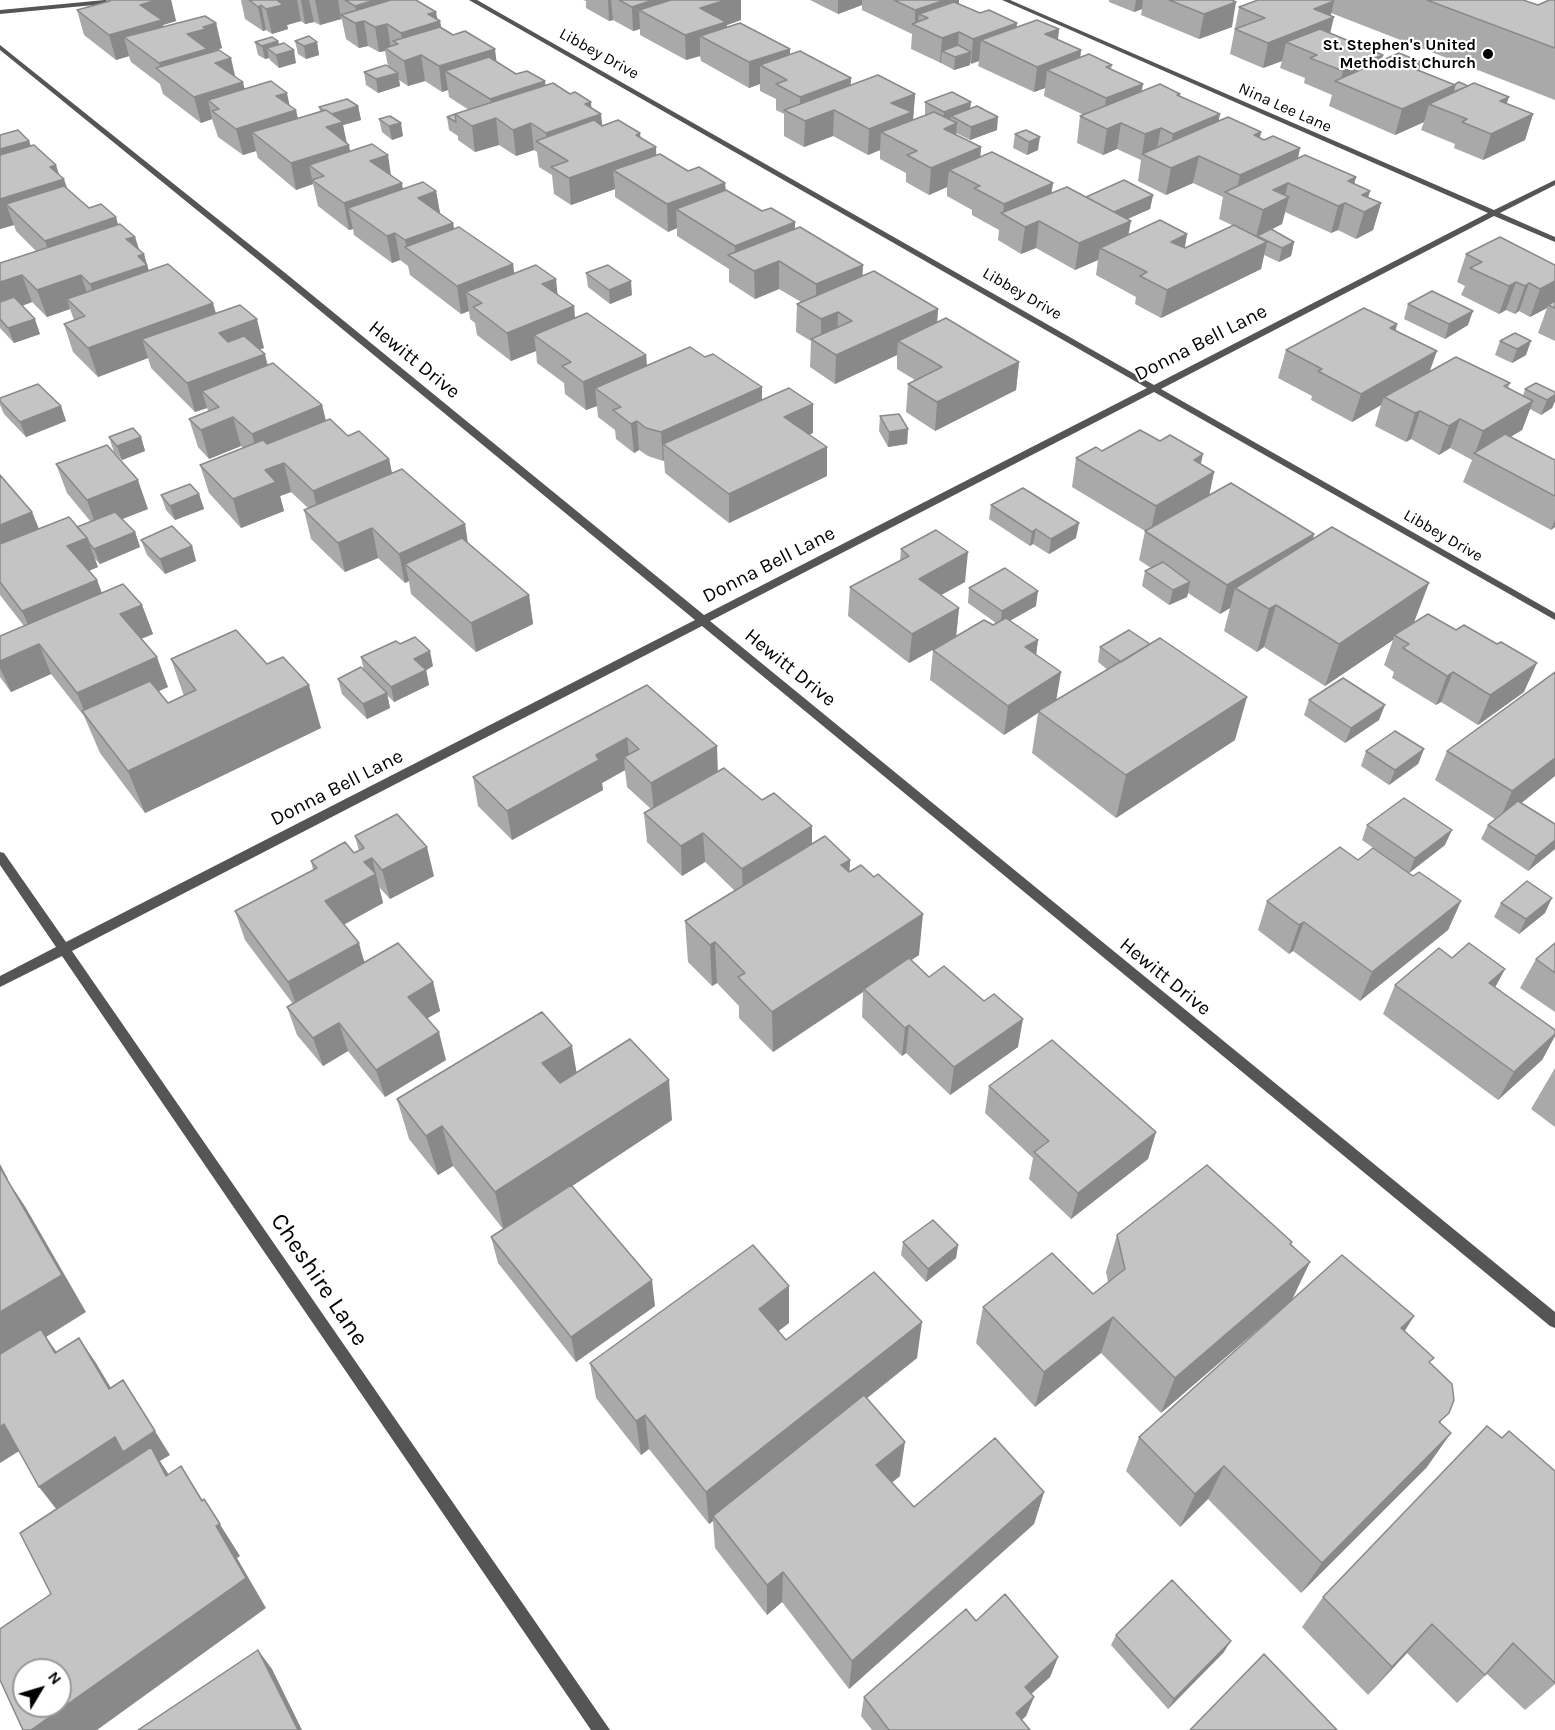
<!DOCTYPE html>
<html>
<head>
<meta charset="utf-8">
<style>
	body { margin:0 }
	#map { position:relative; width:1555px; height:1730px; overflow:hidden; background:#fff; font-family:Karla,sans-serif }
	canvas { display:block }
	.north { position:absolute; left:12px; top:1658px; width:60px; height:60px; box-sizing:border-box; background:#fff; border:2px solid #999; border-radius:50%; rotate:52deg; font-size:16px; font-weight:700; line-height:24px; text-align:center; color:#000 }
	.north::after { content:''; display:block; margin:auto; width:21px; height:27px; background:#000; clip-path:polygon(50% 0,100% 100%,50% 72%,0 100%) }
</style>
</head>
<body>
<div id="map">
<canvas width="1555" height="1730"></canvas>
<div class="north">N</div>
</div>
<script>
const g = document.querySelector('canvas').getContext('2d');
g.lineJoin = 'round';
const poly = rows => new Path2D(rows.map(r => 'M' + r).join(''));
function fill(path, color) { g.fillStyle = color; g.fill(path, 'evenodd'); }
function stroke(path, color, width, dash) { g.strokeStyle = color; g.lineWidth = width; g.lineCap = dash ? 'butt' : 'round'; g.setLineDash(dash || []); g.stroke(path); }
function label(font, color, halo, rows, align = 'center') {
  g.font = font + ' Karla,sans-serif'; g.lineWidth = 4.5; g.setLineDash([]); g.textBaseline = 'middle'; g.strokeStyle = halo; g.fillStyle = color; for (const [text, x, y, turn = 0] of rows) {
    g.save(); g.translate(x, y); g.rotate((+turn || 0) * Math.PI / 180); g.textAlign = isNaN(turn) ? turn : align; if (halo) g.strokeText(text, 0, 0); g.fillText(text, 0, 0); g.restore();
  }
}
fill(poly([
	[105,0,128,0,125,2,0,14,0,10,105,0],
	[469,0,477,0,1154,385,1488,213,1002,0,1010,0,1494,210,1555,180,1555,185,1500,213,1555,237,1555,242,1494,216,1161,389,1555,613,1555,620,1154,392,710,621,1555,1312,1555,1328,1550,1326,702,626,72,951,610,1730,591,1730,62,956,0,987,0,976,56,947,0,865,0,852,4,853,66,942,695,620,278,276,0,50,0,45,284,272,704,615,1147,388,469,0]
]), '#555');
fill(poly([
	[106,0,171,0,176,21,163,25,163,27,216,23,222,48,211,52,236,77,244,89,290,106,298,118,320,111,319,107,358,106,361,120,343,125,347,143,350,152,391,176,403,189,436,191,440,214,453,223,454,229,513,264,514,273,558,295,574,306,575,318,646,355,647,366,762,400,813,404,813,433,809,434,827,476,729,523,665,473,664,460,663,461,648,456,639,450,634,453,616,439,615,430,598,417,597,406,586,410,565,394,564,383,537,363,536,351,511,361,477,335,475,323,470,319,469,311,461,314,410,275,408,266,400,260,392,263,354,235,353,229,349,230,318,206,313,184,296,190,258,158,256,151,243,155,218,137,212,119,201,123,163,94,160,84,131,62,129,56,116,60,84,35,77,10,106,2],
	[241,0,416,0,440,21,441,27,497,62,516,74,546,86,591,108,602,126,641,138,656,155,688,171,725,183,726,190,762,211,795,222,795,229,863,276,938,309,937,322,1019,362,1016,390,935,431,906,412,908,384,915,380,897,369,897,355,835,384,810,367,811,341,796,332,797,304,801,302,779,289,755,299,729,282,729,269,677,236,677,228,668,232,615,197,615,189,571,205,554,194,552,175,539,167,537,152,534,150,516,156,499,145,475,152,458,140,458,136,449,130,447,117,469,110,449,97,448,90,442,92,425,81,408,86,399,80,400,86,378,93,366,85,364,72,388,66,385,51,379,52,368,46,359,48,346,39,342,20,341,19,320,25,314,22,305,24,301,21,287,25,288,29,272,34,266,30,263,31,245,19],
	[583,0,668,0,668,1,671,0,741,0,741,20,727,25,727,27,790,49,790,55,851,85,915,94,913,120,925,116,925,102,971,102,970,109,997,130,970,140,956,133,956,135,981,147,980,157,1053,183,1051,193,1086,197,1153,195,1150,209,1127,219,1128,235,1187,234,1185,248,1234,226,1219,219,1223,197,1193,183,1166,195,1138,181,1141,160,1117,149,1103,155,1077,143,1080,116,1084,115,1044,96,1045,88,1034,92,978,66,979,61,970,63,970,65,954,70,941,63,911,49,912,34,862,10,862,5,838,14,810,0,959,0,959,4,980,13,1017,27,1059,29,1058,39,1081,50,1080,58,1112,65,1111,69,1142,92,1180,94,1180,96,1218,122,1261,132,1260,137,1264,140,1300,148,1298,158,1356,177,1354,184,1370,191,1368,197,1381,203,1373,230,1356,239,1338,230,1331,233,1285,212,1282,224,1272,229,1294,242,1291,256,1279,262,1264,255,1261,269,1161,318,1135,304,1136,297,1096,275,1098,260,1075,270,1036,248,1021,254,998,240,999,230,972,215,972,210,947,196,947,187,929,195,906,182,906,173,880,159,880,150,868,155,833,136,804,147,784,136,784,114,776,110,776,99,760,91,760,84,749,88,701,61,700,56,686,60,640,35,640,29,633,31,613,20,609,21,586,8,586,1],
	[1109,0,1232,0,1232,27,1199,39,1141,15,1142,9,1134,12,1109,2],
	[1286,0,1523,0,1538,5,1555,0,1555,100,1331,13,1330,33,1382,61,1421,62,1419,71,1533,114,1525,140,1483,160,1454,148,1455,144,1421,130,1424,122,1395,135,1329,106,1332,95,1304,83,1305,78,1280,68,1282,61,1263,68,1230,54,1239,7],
	[278,41,279,44,296,63,279,68,270,60,269,58,265,59,258,55,255,42],
	[295,41,317,42,319,55,306,59,298,54],
	[379,119,403,136,392,140,382,132],
	[1026,130,1038,150,1027,155,1013,148,1015,134],
	[0,135,29,141,31,146,59,175,68,189,89,208,118,224,135,237,139,250,149,271,216,313,264,348,259,349,268,365,322,405,326,421,348,436,389,459,392,473,465,524,468,543,529,595,533,624,476,652,411,594,409,581,405,583,378,558,345,572,311,539,304,510,308,508,291,492,280,496,284,511,241,528,209,493,200,465,243,448,241,446,209,459,198,447,189,419,208,411,207,408,195,412,151,368,148,358,98,377,73,352,64,324,74,320,70,309,47,317,32,302,22,306,40,334,14,343,0,328,0,263,36,251,16,231,14,225,0,229],
	[1466,254,1555,265,1555,341,1538,333,1547,308,1530,317,1519,311,1515,314,1506,310,1499,314,1461,295,1465,286,1457,282],
	[586,273,632,295,610,304,588,287],
	[1408,304,1468,325,1445,339,1404,319],
	[1397,324,1396,330,1430,371,1510,383,1508,388,1523,396,1525,389,1555,392,1555,401,1552,408,1541,415,1530,409,1522,430,1510,437,1555,460,1555,527,1551,530,1463,482,1472,460,1450,448,1439,455,1411,439,1406,442,1375,426,1381,405,1352,422,1311,400,1312,396,1278,378,1286,350],
	[1515,333,1526,355,1512,363,1495,355,1500,341],
	[0,398,61,406,66,421,26,437,4,414,0,405],
	[880,416,908,429,907,444,888,447,879,431],
	[109,437,141,437,145,451,122,460,114,452],
	[1160,441,1214,472,1209,495,1314,534,1313,540,1415,622,1524,692,1478,725,1441,702,1436,705,1392,678,1394,672,1384,665,1393,640,1325,686,1264,647,1257,652,1224,631,1230,608,1220,614,1188,593,1187,597,1169,605,1142,586,1145,571,1151,568,1139,560,1145,531,1072,487,1076,458,1102,451],
	[56,464,148,509,122,519,135,532,140,547,100,564,94,558,98,567,89,571,97,580,102,593,142,605,153,634,141,639,168,687,158,691,168,703,184,696,171,659,321,728,145,813,100,753,84,716,51,674,11,692,0,677,0,636,24,626,0,595,0,475,32,512,39,529,77,527,91,522,67,493],
	[199,494,204,509,175,520,166,510,161,495],
	[991,505,1076,538,1049,554,1033,544,1030,546,989,519],
	[141,540,192,546,196,561,165,574,147,555],
	[901,549,965,582,941,595,959,608,956,637,993,625,996,623,968,603,969,588,1036,606,1010,621,1038,640,1036,655,1056,700,1108,670,1098,662,1100,647,1235,740,1116,818,1032,753,1038,713,1004,735,930,680,933,650,948,641,909,663,848,616,850,587,900,561],
	[361,657,433,666,426,670,429,685,394,702,387,695,390,708,367,719,342,694,338,679,364,671],
	[1555,673,1555,776,1521,803,1555,824,1555,849,1528,871,1481,839,1488,825,1495,819,1435,780,1447,751],
	[647,685,717,746,717,771,812,844,850,860,849,872,919,955,911,960,929,977,1018,1047,950,1095,906,1053,902,1056,862,1017,863,992,773,1052,739,1018,739,1006,717,983,712,986,688,962,685,921,735,891,705,862,682,876,647,842,644,813,651,809,627,787,625,770,602,783,603,790,512,840,478,806,473,777],
	[1309,700,1379,720,1345,743,1304,715],
	[1424,749,1418,764,1389,785,1361,766,1366,751],
	[1367,825,1445,845,1409,873,1362,840],
	[355,836,434,876,390,899,379,887,383,903,344,925,365,962,433,982,440,1011,427,1018,446,1060,385,1097,348,1051,323,1066,297,1035,287,1007,293,1004,245,940,235,911,313,870,311,861,354,853,359,851],
	[1358,860,1413,876,1461,901,1448,930,1360,1001,1293,951,1289,954,1258,930,1267,901],
	[1501,903,1545,913,1519,934,1494,917],
	[1555,943,1555,1012,1520,988,1536,959],
	[1452,958,1505,969,1495,987,1555,1030,1555,1036,1542,1060,1498,1100,1383,1014,1395,985],
	[1555,1068,1555,1127,1531,1109],
	[989,1086,1156,1132,1148,1159,1071,1219,1029,1179,1033,1158,985,1113],
	[397,1099,672,1120,572,1186,655,1306,576,1362,498,1263,491,1237,503,1229,453,1166,438,1175,409,1139],
	[1117,1235,1292,1242,1291,1245,1292,1300,1161,1413,1101,1353,1035,1407,976,1343,983,1307,1093,1294,1108,1282,1106,1272],
	[903,1242,958,1245,956,1258,926,1282,901,1255],
	[1414,1316,1404,1331,1430,1363,1441,1424,1427,1467,1301,1593,1208,1499,1180,1527,1126,1471,1139,1437],
	[789,1323,778,1331,786,1340,917,1358,867,1398,900,1476,892,1482,914,1507,1044,1492,1034,1524,849,1689,782,1602,767,1615,715,1548,713,1521,709,1524,649,1449,641,1455,596,1398,590,1363],
	[1502,1438,1555,1471,1555,1684,1525,1710,1487,1674,1457,1703,1407,1653,1368,1695,1302,1627,1323,1597],
	[976,1621,1058,1657,1050,1677,1031,1694,1034,1697,1026,1716,1022,1720,1030,1730,872,1730,861,1716,864,1697],
	[1116,1635,1224,1652,1168,1709,1111,1645]
]), '#a9a9a9');
fill(poly([
	[157,0,171,0,176,21,163,25,168,45,124,37,129,56,116,60,109,35,140,5],
	[282,0,297,0,301,21,287,25,288,29,272,34,266,9,278,1],
	[301,0,309,0,314,22,305,24],
	[315,0,338,0,341,19,320,25],
	[375,0,400,0,364,21,368,46,359,48,355,23,358,22,355,6],
	[608,0,611,0,613,20,609,21],
	[646,0,668,0,669,20,639,10,640,29,633,31,632,7],
	[726,0,741,0,741,20,727,25,727,47,700,36,700,56,686,60,685,35,700,8],
	[838,0,862,0,862,5,838,14],
	[945,0,959,0,958,19,928,18,919,14,918,27,915,25,915,10],
	[1136,0,1143,0,1142,9,1134,12],
	[1334,1,1330,19,1334,17,1328,42,1286,42,1282,61,1263,68,1268,43,1314,9],
	[1236,2,1232,27,1199,39,1204,14],
	[261,5,266,30,263,31,258,7],
	[436,12,438,22,440,21,444,46,405,58,401,33,428,14],
	[216,23,222,48,211,52,212,54,162,73,159,63,187,34,203,27],
	[1017,23,1015,48,981,40,979,61,971,64,973,39],
	[387,24,391,49,385,48,385,51,379,52,375,27],
	[1059,29,1056,54,1045,34],
	[959,32,957,57,971,52,970,65,954,70,955,57,942,51,941,63,940,63,942,38],
	[278,41,281,53,294,50,296,63,279,68,276,55,267,48,269,58,265,59,262,46],
	[317,42,319,55,306,59,304,46],
	[495,49,498,74,445,71,448,90,442,92,439,66],
	[790,49,790,74,760,65,760,84,749,88,749,62],
	[1081,50,1078,75,1047,70,1045,88,1034,92,1037,67],
	[421,55,425,81,408,86,404,61],
	[1383,55,1377,80,1340,83,1343,71],
	[231,58,237,84,215,63],
	[1421,62,1414,88,1410,67],
	[398,73,400,86,378,93,376,79],
	[851,78,850,104,800,118,800,97],
	[545,81,548,107,496,118,499,145,475,152,472,126,493,119,490,99],
	[243,82,249,108,219,109,208,100,212,119,201,123,194,97],
	[1143,84,1139,109,1103,124,1106,98],
	[1455,85,1448,111,1429,104,1424,122,1395,135,1402,109],
	[287,93,291,112,296,110,302,136,252,132,256,151,243,155,236,129,276,96],
	[915,94,913,120,881,132,880,150,868,155,869,129,891,103],
	[1509,97,1500,123,1500,101],
	[591,102,592,117,601,114,604,140,547,147,546,133,585,104],
	[971,102,969,115,951,116,950,122,943,125,944,112],
	[358,106,361,120,343,125,347,146,349,145,354,172,324,176,309,165,313,184,296,190,291,163,326,127,330,115],
	[834,110,833,136,804,147,805,121],
	[1220,114,1215,140,1171,150,1173,134],
	[1533,114,1525,140,1483,160,1491,134],
	[998,117,997,130,970,140,971,127],
	[401,123,403,136,392,140,389,126],
	[531,123,534,150,516,156,513,130],
	[957,123,955,150,944,129],
	[1121,123,1117,149,1103,155,1107,129],
	[1161,128,1156,153,1142,154,1141,161,1145,134],
	[1261,132,1255,158,1254,135],
	[640,133,642,152,656,147,657,173,613,170,615,189,571,205,569,178,636,135],
	[1040,137,1038,150,1027,155,1029,142],
	[29,141,38,167,0,179,0,149],
	[981,147,979,174,949,170,947,187,929,195,931,168],
	[1300,148,1294,175,1235,197,1240,175],
	[388,155,392,182,370,161],
	[1199,156,1193,183,1166,195,1171,168],
	[56,165,61,180,64,179,73,206,6,204,14,225,0,229,0,199,50,167],
	[1356,177,1349,204,1345,203,1338,230,1331,233,1338,206,1348,181],
	[402,183,406,210,348,208,353,229,349,230,344,203],
	[725,183,726,209,676,209,677,228,668,232,667,204],
	[1053,183,1049,210,1003,214,1004,204],
	[1288,183,1284,200,1289,197,1282,224,1256,237,1263,210,1273,190],
	[436,191,441,218,418,198],
	[1370,191,1364,211,1381,203,1373,230,1356,239,1364,212,1362,195],
	[1153,195,1150,209,1112,226,1114,212],
	[116,217,124,245,54,268,45,241],
	[1039,221,1036,248,1021,254,1025,227],
	[1131,221,1126,248,1100,248,1098,260,1075,270,1079,243],
	[795,222,794,250,735,259,735,246],
	[453,223,457,250,407,249,405,240],
	[395,233,400,260,392,263,387,236],
	[1187,234,1182,261,1171,242],
	[135,237,141,255,144,254,155,292,99,312,90,284,126,239],
	[1267,242,1261,269,1161,318,1167,290],
	[1294,242,1291,256,1279,262,1282,248],
	[779,261,779,289,755,299,754,271],
	[513,264,516,292,482,303,466,292,469,311,461,314,457,286],
	[863,265,862,292,816,312,816,284],
	[22,275,32,302,0,314,0,282],
	[81,275,90,302,67,299,70,309,47,317,37,290],
	[556,279,559,307,542,284],
	[631,281,632,295,610,304,609,290],
	[1555,281,1555,303,1548,305,1547,308,1530,317,1540,289],
	[1516,282,1506,310,1499,314,1509,286],
	[1529,283,1519,311,1515,314,1525,286],
	[213,303,221,331,142,339,148,358,98,377,88,348],
	[574,306,576,334,534,335,536,351,511,361,507,333],
	[938,309,936,337,898,341,897,355,835,384,836,355],
	[1473,311,1468,325,1445,339,1449,324],
	[838,312,837,340,821,346,821,319],
	[35,319,40,334,14,343,8,328],
	[257,319,264,348,226,361,219,333],
	[1397,324,1389,352,1390,328],
	[1531,341,1526,355,1512,363,1517,349],
	[1437,351,1427,379,1384,397,1381,405,1352,422,1361,394],
	[265,354,272,383,202,391,207,408,195,412,187,383],
	[646,355,648,383,595,388,597,406,586,410,583,382],
	[1019,362,1016,390,935,431,937,402],
	[762,387,762,415,663,444,664,460,663,461,661,432],
	[1555,395,1555,401,1552,408,1541,415,1547,400],
	[1533,401,1522,430,1479,456,1475,453,1483,431],
	[813,404,813,433,784,446,784,417],
	[322,405,329,434,259,462,252,434],
	[61,406,66,421,26,437,20,422],
	[1420,411,1411,439,1406,442,1415,413],
	[233,417,241,446,209,459,201,430],
	[1460,419,1450,448,1439,455,1449,426],
	[637,421,639,450,634,453,631,424],
	[908,429,907,444,888,447,889,432],
	[141,437,145,451,122,460,117,446],
	[827,447,827,476,729,523,729,494],
	[1203,454,1197,482,1214,472,1208,501,1150,535,1156,506,1194,460],
	[389,459,395,488,320,520,313,491],
	[284,463,291,492,280,496,284,511,241,528,233,499,265,470],
	[138,480,148,509,97,529,87,500],
	[199,494,204,509,175,520,170,506],
	[32,512,44,542,0,559,0,525],
	[1555,520,1555,527,1551,530],
	[1079,523,1076,538,1049,554,1051,539],
	[465,524,469,554,405,564,409,581,405,583,399,554],
	[372,528,378,558,345,572,338,543],
	[1036,529,1033,544,1030,546,1032,532],
	[135,532,140,547,100,564,94,549],
	[1314,534,1306,563,1235,588,1230,608,1220,614,1227,585],
	[87,538,98,567,78,575,67,546],
	[192,546,196,561,165,574,160,559],
	[968,552,965,582,917,608,919,579],
	[97,580,108,610,35,640,22,611],
	[1190,582,1187,597,1169,605,1173,590],
	[1429,583,1413,625,1394,635,1393,640,1325,686,1339,644],
	[1038,591,1036,606,1000,626,1002,611],
	[529,595,533,624,476,652,471,623],
	[142,605,153,634,131,643,120,614],
	[1276,605,1264,647,1257,652,1269,609],
	[959,608,956,637,909,663,912,634],
	[1038,640,1034,670,1025,647],
	[39,644,51,674,11,692,0,668,0,661],
	[430,651,433,666,425,671,426,670,429,685,394,702,391,687,414,659],
	[157,657,168,687,91,722,87,718,77,693],
	[1537,663,1524,692,1478,725,1490,695],
	[1061,672,1056,702,1038,711,1038,713,1004,735,1008,706],
	[1453,672,1441,702,1436,705,1447,676],
	[309,685,321,728,145,813,128,771],
	[387,693,390,708,367,719,363,704],
	[1247,697,1235,740,1116,818,1126,775],
	[1385,705,1379,720,1345,743,1351,728],
	[627,738,630,762,624,757,625,770,602,783,603,790,512,840,507,811,596,755],
	[717,746,718,775,654,812,651,783],
	[1424,749,1418,764,1389,785,1395,770],
	[1555,758,1555,776,1499,821,1512,791],
	[812,826,812,855,743,898,742,869],
	[1452,830,1445,845,1409,873,1415,858],
	[703,833,705,862,682,876,681,846],
	[1555,840,1555,849,1528,871,1536,856],
	[427,847,434,876,390,899,382,870],
	[372,858,383,903,333,930,325,901,364,862],
	[850,860,848,901,841,865],
	[1552,898,1545,913,1519,934,1526,919],
	[1461,901,1448,930,1360,1001,1372,972],
	[923,914,919,955,866,991,864,989,863,992,773,1052,772,1012],
	[1304,922,1293,951,1289,954,1299,925],
	[715,942,717,983,712,986,710,945],
	[359,943,367,972,298,1010,288,982],
	[1505,969,1490,997,1489,983],
	[433,982,440,1011,416,1025,408,997],
	[1023,1019,1018,1047,950,1095,954,1067],
	[339,1023,348,1051,323,1066,313,1038],
	[909,1025,906,1053,902,1056,905,1028],
	[439,1032,446,1060,385,1097,376,1070],
	[1555,1034,1555,1036,1542,1060,1498,1100,1514,1072],
	[572,1046,579,1086,550,1104,542,1063],
	[669,1080,672,1120,504,1231,495,1192],
	[442,1126,453,1166,438,1175,426,1136],
	[1156,1132,1148,1159,1071,1219,1078,1193],
	[0,1164,8,1179,7,1179,26,1208,86,1312,46,1337,58,1354,0,1365],
	[958,1245,956,1258,926,1282,928,1269],
	[1310,1262,1292,1300,1161,1413,1175,1378],
	[652,1280,655,1306,576,1362,571,1337],
	[789,1286,789,1323,759,1346,759,1309],
	[1414,1316,1392,1352,1401,1328],
	[1113,1317,1101,1353,1035,1407,1044,1372],
	[922,1322,917,1358,716,1519,713,1516,713,1521,709,1524,706,1492],
	[79,1338,96,1363,126,1413,109,1389],
	[123,1380,170,1455,160,1461,173,1481,57,1510,39,1487],
	[645,1415,649,1449,641,1455,636,1421],
	[4,1424,24,1448,0,1463,0,1427],
	[1451,1433,1427,1467,1301,1593,1322,1563],
	[905,1442,900,1476,873,1498,876,1465],
	[181,1466,218,1525,204,1499,240,1556,237,1558,266,1608,97,1730,31,1730,216,1526],
	[1224,1466,1208,1499,1180,1527,1195,1494],
	[1044,1492,1034,1524,849,1689,852,1661],
	[783,1572,782,1602,767,1615,767,1585],
	[1432,1624,1407,1653,1368,1695,1392,1667],
	[1231,1641,1224,1652,1168,1709,1174,1699],
	[258,1650,272,1669,302,1730,298,1730],
	[1058,1657,1050,1677,1018,1706,1025,1687],
	[1034,1697,1026,1716,1011,1730,1016,1713]
]), '#898989');
const building = poly([
	[108,0,157,0,140,5,162,20,109,35,77,10,110,1,108,0],
	[249,0,282,0,278,1,283,5,266,9,261,5,258,7,249,0],
	[345,0,375,0,355,6,345,0],
	[391,0,416,0,436,12,428,14,440,21,401,33,387,24,375,27,364,21,355,23,341,15,391,0],
	[619,0,653,0,632,7,619,0],
	[671,0,726,0,700,8,726,22,685,35,639,10,671,0],
	[894,0,945,0,915,10,894,0],
	[1169,0,1232,0,1236,2,1204,14,1169,0],
	[1258,0,1333,0,1334,1,1314,9,1334,17,1268,43,1235,29,1265,18,1239,7,1258,0],
	[1427,0,1523,0,1538,5,1549,0,1555,0,1555,48,1427,0],
	[954,2,980,13,989,10,1017,23,973,39,959,32,942,38,912,24,928,18,919,14,954,2],
	[205,16,216,23,203,27,206,29,187,34,207,49,159,63,124,37,205,16],
	[1037,20,1059,29,1045,34,1081,50,1037,67,981,40,1037,20],
	[740,23,790,49,749,62,700,36,740,23],
	[440,27,453,35,465,31,495,49,439,66,421,55,404,61,385,48,398,44,393,41,440,27],
	[1320,29,1383,55,1343,71,1310,58,1317,55,1286,42,1320,29],
	[309,36,317,42,304,46,295,41,309,36],
	[272,37,278,41,262,46,255,42,272,37],
	[284,43,294,50,276,55,267,48,284,43],
	[958,45,971,52,955,57,942,51,958,45],
	[219,50,231,58,215,63,243,82,194,97,156,68,219,50],
	[800,51,851,78,800,97,776,84,787,80,760,65,800,51],
	[1399,53,1421,62,1410,67,1455,85,1402,109,1335,81,1399,53],
	[1089,54,1112,65,1106,67,1143,84,1106,98,1047,70,1089,54],
	[489,57,516,74,527,71,545,81,490,99,445,71,489,57],
	[386,65,398,73,376,79,364,72,386,65],
	[878,75,915,94,891,103,912,112,869,129,834,110,805,121,784,110,878,75],
	[271,81,287,93,276,96,296,110,236,129,212,111,219,109,208,100,271,81],
	[1459,82,1468,86,1453,92,1455,85,1454,85,1459,82],
	[553,83,570,94,575,92,591,102,585,104,601,114,546,133,531,123,513,130,496,118,472,126,455,114,553,83],
	[1474,83,1509,97,1500,101,1533,114,1491,134,1462,122,1467,119,1429,104,1474,83],
	[1160,84,1180,94,1177,95,1220,114,1173,134,1161,128,1145,134,1121,123,1107,129,1080,116,1160,84],
	[952,92,971,102,944,112,925,102,952,92],
	[347,99,358,106,332,114,326,110,323,110,319,107,347,99],
	[977,106,998,117,971,127,951,116,977,106],
	[326,110,343,122,326,127,349,145,291,163,252,132,326,110],
	[934,112,957,123,944,129,981,147,931,168,907,155,917,151,881,132,934,112],
	[455,114,456,122,447,117,455,114],
	[390,116,401,123,389,126,379,119,390,116],
	[1228,117,1261,132,1254,135,1264,140,1273,136,1300,148,1240,175,1199,156,1171,168,1142,154,1228,117],
	[594,120,602,126,618,120,640,133,636,135,656,147,569,178,551,167,568,161,536,141,594,120],
	[18,130,29,141,0,149,0,135,18,130],
	[1026,130,1040,137,1029,142,1015,134,1026,130],
	[372,144,388,155,370,161,402,183,344,203,312,180,324,176,309,165,372,144],
	[34,145,56,165,50,167,64,179,0,199,0,155,34,145],
	[992,152,1053,183,1004,204,974,188,980,186,949,170,992,152],
	[660,154,688,171,699,167,725,183,667,204,613,170,660,154],
	[1305,155,1356,177,1348,181,1370,191,1362,195,1381,203,1364,212,1345,203,1338,206,1288,183,1273,190,1289,197,1263,210,1225,192,1305,155],
	[1124,180,1153,195,1114,212,1086,197,1124,180],
	[423,182,436,191,418,198,453,223,405,240,395,233,387,236,348,208,423,182],
	[64,186,89,208,101,204,116,217,45,241,6,204,64,186],
	[1067,187,1131,221,1079,243,1039,221,1025,227,1001,213,1067,187],
	[726,190,762,211,771,208,795,222,735,246,676,209,726,190],
	[1160,220,1187,234,1171,242,1185,248,1234,225,1267,242,1167,290,1140,276,1147,272,1100,248,1160,220],
	[120,224,135,237,126,239,144,254,138,256,147,265,90,284,81,275,37,290,22,275,0,282,0,263,120,224],
	[459,227,513,264,457,286,405,247,459,227],
	[800,227,863,265,816,284,779,261,754,271,728,255,800,227],
	[1271,229,1294,242,1282,248,1257,236,1271,229],
	[1500,237,1555,265,1555,281,1540,289,1529,283,1525,286,1516,282,1509,286,1470,268,1482,262,1466,254,1500,237],
	[168,264,213,303,88,348,64,324,85,316,67,299,168,264],
	[536,265,556,279,542,284,574,306,507,333,473,307,482,303,466,292,536,265],
	[608,265,631,281,609,290,586,273,608,265],
	[874,271,938,309,836,355,811,339,852,321,838,312,821,319,797,304,874,271],
	[1432,291,1473,311,1449,324,1408,304,1432,291],
	[14,297,35,319,8,328,0,319,0,302,14,297],
	[1555,301,1555,308,1548,305,1555,301],
	[240,305,257,319,219,333,228,342,244,336,265,354,187,383,142,339,240,305],
	[1364,308,1397,324,1390,328,1437,351,1361,394,1318,371,1322,369,1286,350,1364,308],
	[587,313,646,355,583,382,562,366,571,362,534,335,587,313],
	[946,318,1019,362,937,402,908,384,942,367,898,341,946,318],
	[1515,333,1531,341,1517,349,1500,341,1515,333],
	[690,347,705,357,713,354,762,387,661,432,646,428,637,421,631,424,613,410,621,407,595,388,690,347],
	[1456,357,1510,383,1504,386,1533,401,1483,431,1460,419,1449,426,1420,411,1415,413,1384,397,1456,357],
	[273,363,322,405,252,434,233,417,201,430,189,419,219,407,202,391,273,363],
	[1536,383,1555,392,1555,395,1547,400,1525,389,1536,383],
	[38,384,61,406,20,422,0,401,0,398,38,384],
	[789,388,813,404,784,417,827,447,729,494,663,444,789,388],
	[899,414,908,429,889,432,880,416,899,414],
	[330,419,348,436,359,431,389,459,313,491,284,463,265,470,276,482,233,499,200,465,263,440,267,444,330,419],
	[133,428,141,437,117,446,109,437,133,428],
	[1140,430,1160,441,1170,435,1203,454,1194,460,1214,472,1156,506,1076,458,1096,447,1102,451,1140,430],
	[1505,434,1555,460,1555,496,1474,453,1505,434],
	[107,445,138,480,87,500,56,464,107,445],
	[402,469,465,524,399,554,372,528,338,543,304,510,402,469],
	[0,475,32,512,0,525,0,475],
	[1231,483,1314,534,1227,585,1145,531,1231,483],
	[190,484,199,494,170,506,161,495,190,484],
	[1023,488,1079,523,1051,539,1036,529,1032,532,991,505,1023,488],
	[115,512,135,532,94,549,89,543,87,538,77,527,115,512],
	[69,517,87,538,67,546,97,580,22,611,0,582,0,544,69,517],
	[172,526,192,546,160,559,141,540,172,526],
	[1332,527,1429,583,1339,644,1276,605,1269,609,1235,588,1332,527],
	[936,530,968,552,919,579,959,608,912,634,850,587,909,556,901,549,936,530],
	[462,538,529,595,471,623,405,564,462,538],
	[1163,562,1190,582,1173,590,1145,571,1163,562],
	[1005,568,1038,591,1002,611,969,588,1005,568],
	[123,584,142,605,120,614,157,657,77,693,39,644,0,661,0,636,123,584],
	[1428,614,1456,630,1464,625,1497,644,1501,642,1537,663,1490,695,1453,672,1447,676,1403,648,1409,644,1394,635,1428,614],
	[1006,618,1038,640,1025,647,1061,672,1008,706,933,650,984,620,993,625,1006,618],
	[236,630,267,664,283,657,309,685,128,771,82,711,150,681,168,703,196,690,171,659,236,630],
	[1129,630,1150,644,1121,662,1100,647,1129,630],
	[415,637,430,651,414,659,426,670,391,687,361,657,396,641,400,644,415,637],
	[1160,638,1247,697,1126,775,1038,711,1160,638],
	[361,667,387,693,363,704,338,679,361,667],
	[1555,672,1555,758,1512,791,1447,751,1555,672],
	[1343,678,1385,705,1351,728,1309,700,1343,678],
	[647,685,717,746,651,783,624,757,639,749,627,738,596,755,599,760,507,811,473,777,647,685],
	[1395,731,1424,749,1395,770,1366,751,1395,731],
	[724,768,762,800,774,793,812,826,742,869,703,833,681,846,644,813,724,768],
	[1404,798,1452,830,1415,858,1367,825,1404,798],
	[1518,801,1555,824,1555,840,1536,856,1488,825,1518,801],
	[397,814,427,847,382,870,372,858,364,862,376,874,325,901,359,943,288,982,235,911,317,868,311,861,345,842,354,853,364,848,355,836,397,814],
	[825,836,850,860,841,865,849,872,861,865,874,877,878,874,923,914,772,1012,738,977,745,973,715,942,710,945,685,921,825,836],
	[1340,847,1358,860,1373,848,1413,876,1419,872,1461,901,1372,972,1304,922,1299,925,1267,901,1340,847],
	[1527,881,1552,898,1526,919,1501,903,1527,881],
	[398,943,433,982,408,997,439,1032,376,1070,339,1023,313,1038,287,1007,398,943],
	[1469,943,1505,969,1489,983,1555,1030,1555,1034,1514,1072,1395,985,1439,948,1452,958,1469,943],
	[1555,943,1555,973,1536,959,1555,943],
	[909,958,929,977,944,966,984,1001,994,994,1023,1019,954,1067,909,1025,905,1028,864,989,909,958],
	[542,1012,572,1046,542,1063,560,1083,630,1039,669,1080,495,1192,442,1126,426,1136,397,1099,542,1012],
	[1052,1040,1156,1132,1078,1193,1034,1152,1049,1141,989,1086,1052,1040],
	[1207,1165,1292,1242,1290,1244,1310,1262,1175,1378,1113,1317,1044,1372,983,1307,1052,1253,1093,1294,1125,1269,1117,1235,1207,1165],
	[1,1169,62,1275,0,1312,0,1170,1,1169],
	[571,1185,652,1280,571,1337,491,1237,571,1185],
	[933,1220,958,1245,928,1269,903,1242,933,1220],
	[753,1245,789,1286,759,1309,786,1340,874,1272,922,1322,706,1492,645,1415,636,1421,590,1363,753,1245],
	[1342,1255,1414,1316,1401,1328,1434,1358,1429,1362,1452,1384,1454,1400,1449,1413,1439,1422,1451,1433,1322,1563,1224,1466,1195,1494,1139,1437,1342,1255],
	[41,1329,55,1353,79,1338,109,1389,123,1380,155,1431,123,1452,115,1437,39,1487,4,1424,0,1427,0,1354,41,1329],
	[864,1395,905,1442,876,1465,914,1507,995,1438,1044,1492,852,1661,783,1572,767,1585,713,1516,864,1395],
	[1487,1426,1502,1438,1509,1431,1555,1471,1555,1683,1513,1643,1485,1675,1432,1624,1392,1667,1323,1597,1487,1426],
	[151,1447,166,1476,181,1466,202,1501,204,1499,220,1524,216,1526,246,1578,31,1730,23,1730,0,1680,0,1629,51,1594,20,1533,151,1447],
	[24,1670,60,1670,60,1706,24,1706,24,1670],
	[1172,1580,1231,1641,1174,1699,1116,1635,1172,1580],
	[1005,1594,1058,1657,1025,1687,1034,1697,1016,1713,1030,1730,889,1730,864,1697,966,1609,976,1621,1005,1594],
	[258,1650,298,1730,138,1730,258,1650],
	[1264,1654,1337,1730,1190,1730,1264,1654]
]);
fill(building, '#c4c4c4');
stroke(building, '#898989', 1.5);
for (const [x, y, r, color] of [
	[1488,54,6,"#000"]
]) { const dot = new Path2D(); dot.arc(x, y, r, 0, 2 * Math.PI); g.fillStyle = color; g.fill(dot); stroke(dot, '#fff', 2); }
label('bold 16px', '#000', '#fff', [
	["St. Stephen's United",1476,45],
	["Methodist Church",1476,63]
], 'right');
label('16px', '#000', '#fff', [
	["Libbey Drive",599,54,29],
	["Nina Lee Lane",1285,108,24],
	["Libbey Drive",1022,294,30],
	["Libbey Drive",1443,536,30]
]);
label('20px', '#000', '#fff', [
	["Donna Bell Lane",1201,343,-27],
	["Hewitt Drive",414,360,39],
	["Donna Bell Lane",769,565,-27],
	["Hewitt Drive",790,668,39],
	["Donna Bell Lane",337,788,-27],
	["Hewitt Drive",1165,977,39]
]);
label('24px', '#000', '#fff', [
	["Cheshire Lane",319,1280,56]
]);
</script>
</body>
</html>
